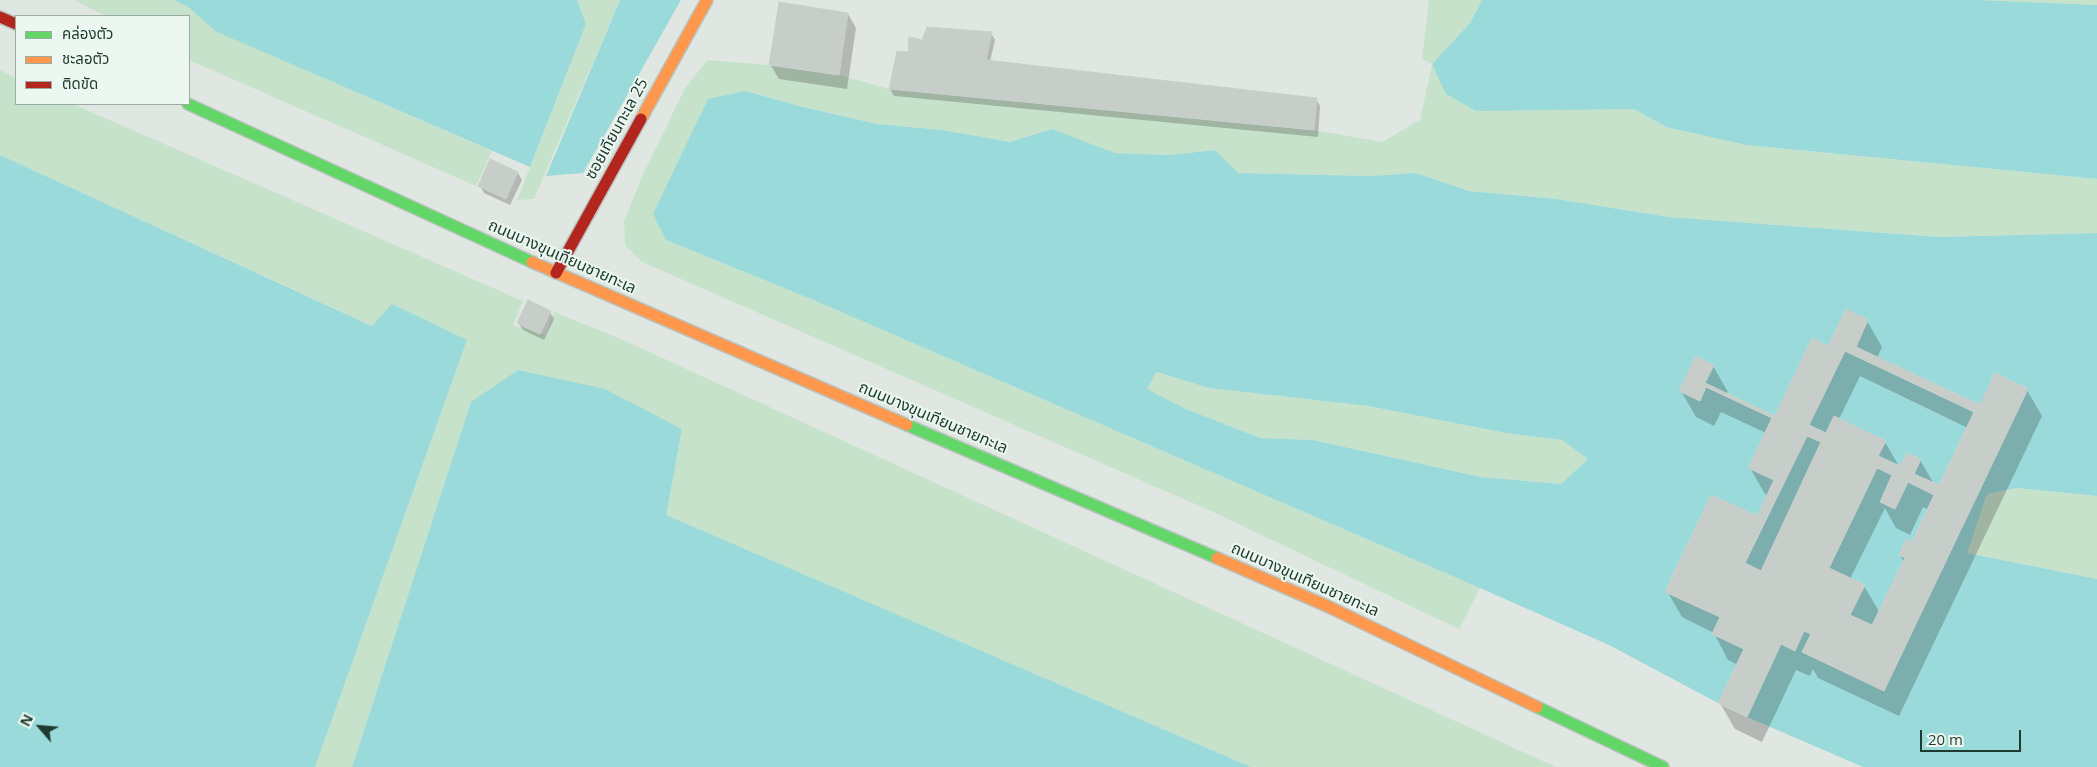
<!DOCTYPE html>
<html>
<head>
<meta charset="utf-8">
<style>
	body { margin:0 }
	#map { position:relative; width:2097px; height:767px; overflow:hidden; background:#e0e7e3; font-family:"Open Sans","Noto Sans Thai",sans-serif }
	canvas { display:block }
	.legend { position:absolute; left:15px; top:15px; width:175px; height:90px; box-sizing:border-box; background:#edf7f1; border:1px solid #9aaca3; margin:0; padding:6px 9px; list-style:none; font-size:15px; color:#1d3b2f }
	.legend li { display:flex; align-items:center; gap:10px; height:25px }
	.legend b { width:25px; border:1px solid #9aaca3 }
	.north { position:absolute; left:15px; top:702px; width:50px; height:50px; -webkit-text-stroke:4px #edf7f1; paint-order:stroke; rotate:297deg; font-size:14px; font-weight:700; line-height:20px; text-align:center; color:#1d3b2f }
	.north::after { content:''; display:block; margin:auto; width:18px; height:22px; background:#1d3b2f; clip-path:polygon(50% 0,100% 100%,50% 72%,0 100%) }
	.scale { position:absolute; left:1920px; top:730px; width:101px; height:22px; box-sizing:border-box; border:2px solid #1d3b2f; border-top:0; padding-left:6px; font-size:15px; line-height:18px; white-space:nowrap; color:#1d3b2f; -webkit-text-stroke:4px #edf7f1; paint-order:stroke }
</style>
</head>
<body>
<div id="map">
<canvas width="2097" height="767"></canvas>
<ul class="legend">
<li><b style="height:6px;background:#63d668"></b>คล่องตัว</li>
<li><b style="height:6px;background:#ff974d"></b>ชะลอตัว</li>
<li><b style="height:6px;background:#b3261e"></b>ติดขัด</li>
</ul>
<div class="north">N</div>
<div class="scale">20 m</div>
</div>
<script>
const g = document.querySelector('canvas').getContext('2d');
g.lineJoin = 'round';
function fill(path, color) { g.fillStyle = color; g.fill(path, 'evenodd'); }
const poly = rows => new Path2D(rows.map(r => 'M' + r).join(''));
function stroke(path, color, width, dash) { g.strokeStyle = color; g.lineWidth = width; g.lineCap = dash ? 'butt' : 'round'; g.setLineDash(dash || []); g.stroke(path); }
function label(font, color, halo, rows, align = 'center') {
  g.font = font + ' "Open Sans","Noto Sans Thai",sans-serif'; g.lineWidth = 4; g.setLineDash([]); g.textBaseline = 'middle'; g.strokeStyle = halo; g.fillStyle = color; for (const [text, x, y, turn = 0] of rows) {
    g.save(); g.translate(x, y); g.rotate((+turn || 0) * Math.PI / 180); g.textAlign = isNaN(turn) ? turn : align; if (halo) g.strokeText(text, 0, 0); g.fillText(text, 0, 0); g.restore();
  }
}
fill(poly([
	[74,0,174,0,188,7,218,32,492,151,476,186,189,60,189,16,105,16],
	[577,0,620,0,534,199,517,200,586,24],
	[1429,0,1482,0,1470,23,1432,64,1561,108,1634,109,1666,127,1746,145,2097,179,2097,233,1939,237,1669,217,1556,199,1469,191,1416,173,1371,176,1238,173,1215,150,1169,155,1115,153,1052,129,1010,142,943,130,877,124,799,106,746,91,666,240,811,299,1480,588,1459,629,1213,512,642,262,625,245,624,221,641,179,684,90,707,60,769,65,839,75,889,89,1314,130,1382,142,1420,120,1432,64,1422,59],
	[1980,0,2097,0,2097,5],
	[0,70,16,78,16,104,73,104,523,301,513,325,545,335,554,312,621,339,1556,767,1251,767,665,515,471,402,352,767,315,767,467,340,373,326,0,155],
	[1155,372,1209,388,1368,406,1506,433,1562,440,1588,459,1561,484,1481,477,1313,440,1260,438,1186,409,1146,389],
	[2017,488,2097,496,2097,579,1967,553,1974,500,1987,494]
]), '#c7e2cb');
fill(poly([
	[174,0,577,0,586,24,530,167,217,32,188,7],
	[620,0,681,0,583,173,546,176],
	[1482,0,1980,0,2097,5,2097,179,1746,145,1666,127,1634,109,1476,111,1446,94,1432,64,1470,23],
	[746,91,799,106,877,124,943,130,1010,142,1052,129,1115,153,1169,155,1215,150,1238,173,1371,176,1416,173,1469,191,1556,199,1669,217,1939,237,2097,233,2097,496,2017,488,1987,494,1967,553,2097,579,2097,767,1863,767,1747,717,1781,644,1795,651,1804,631,1811,634,1802,652,1884,690,2027,388,1995,373,1980,405,1856,347,1868,320,1846,310,1828,346,1812,339,1775,416,1705,383,1696,357,1679,391,1706,387,1772,418,1774,480,1757,516,1711,495,1665,591,1720,617,1712,634,1744,649,1718,703,1609,645,1480,588,811,299,666,240,653,214,708,99],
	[1156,372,1209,388,1368,406,1506,433,1562,440,1588,459,1561,484,1481,477,1313,440,1260,438,1186,409,1147,389],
	[0,155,372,326,392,304,467,340,315,767,0,767],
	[1845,351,1974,412,1939,485,1914,474,1921,459,1907,453,1900,466,1879,456,1885,441,1835,416,1826,433,1809,425],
	[518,370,605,389,682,429,666,515,1251,767,352,767,471,402],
	[1807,436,1821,442,1761,571,1745,563],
	[1877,468,1892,475,1880,502,1894,509,1908,482,1934,495,1912,542,1906,540,1899,555,1905,558,1872,625,1850,615,1865,585,1829,568]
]), '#9bdada');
fill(poly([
	[848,14,856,28,847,89,779,79,770,64],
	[991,33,995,40,990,62,1316,99,1320,106,1318,137,894,96,890,89,909,53,923,41],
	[491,161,518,173,522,180,510,205,484,193,480,186],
	[550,312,554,319,544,340,523,330,518,323],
	[1867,321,1882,347,1877,358,1980,406,2027,390,2042,416,1899,716,1818,678,1813,669,1810,676,1796,670,1762,742,1735,729,1720,703,1738,665,1728,660,1714,633,1682,617,1667,591,1757,518,1768,495,1765,494,1750,468,1766,433,1721,412,1714,426,1696,417,1681,391,1713,366,1728,392,1726,394,1776,417,1829,348],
	[1860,376,1968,428,1940,487,1934,484,1920,460,1900,468,1885,442,1839,419],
	[1923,507,1929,510,1912,544,1900,555,1904,562,1880,613,1864,586,1850,579,1885,508,1896,528,1910,535]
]), '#0003');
const building = poly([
	[779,2,848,13,839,75,769,65,779,2],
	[927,27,992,32,986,60,1317,98,1314,130,889,89,897,51,908,52,909,37,922,40,927,27],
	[490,159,518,172,506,199,478,186,490,159],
	[528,300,551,311,540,334,517,323,528,300],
	[1846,309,1868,320,1856,347,1980,405,1995,373,2028,389,1884,691,1802,652,1811,634,1804,631,1795,651,1781,644,1747,717,1718,703,1744,649,1712,634,1720,617,1665,592,1711,495,1757,516,1774,480,1748,468,1772,418,1706,387,1700,401,1679,391,1696,356,1714,365,1705,383,1775,416,1812,338,1828,346,1846,309],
	[1845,351,1974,412,1939,485,1914,474,1921,459,1907,453,1900,466,1878,456,1886,441,1834,416,1826,433,1809,425,1845,351],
	[1807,436,1821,442,1761,571,1745,563,1807,436],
	[1877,468,1892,475,1880,502,1895,509,1908,482,1934,495,1912,542,1906,540,1899,555,1905,558,1872,625,1850,615,1865,585,1829,568,1877,468]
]);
fill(building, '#c7ceca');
stroke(building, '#c9d0cc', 1);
const fast = poly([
	[188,104,532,262],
	[907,425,1217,558],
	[1537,707,1663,767]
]);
const slow = poly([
	[641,119,707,0],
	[532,262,907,425],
	[1217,558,1327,606,1537,707]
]);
const jam = poly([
	[0,17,16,24],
	[556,273,641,119]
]);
stroke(fast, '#b9c4be', 14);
stroke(slow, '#b9c4be', 14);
stroke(jam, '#b9c4be', 14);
stroke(fast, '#63d668', 11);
stroke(slow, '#ff974d', 11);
stroke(jam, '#b3261e', 11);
label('16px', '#1d3b2f', '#edf7f1', [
	["ซอยเทียนทะเล 25",617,129,-61],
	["ถนนบางขุนเทียนชายทะเล",562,257,24],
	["ถนนบางขุนเทียนชายทะเล",933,418,23],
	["ถนนบางขุนเทียนชายทะเล",1305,580,24]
]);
</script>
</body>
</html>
